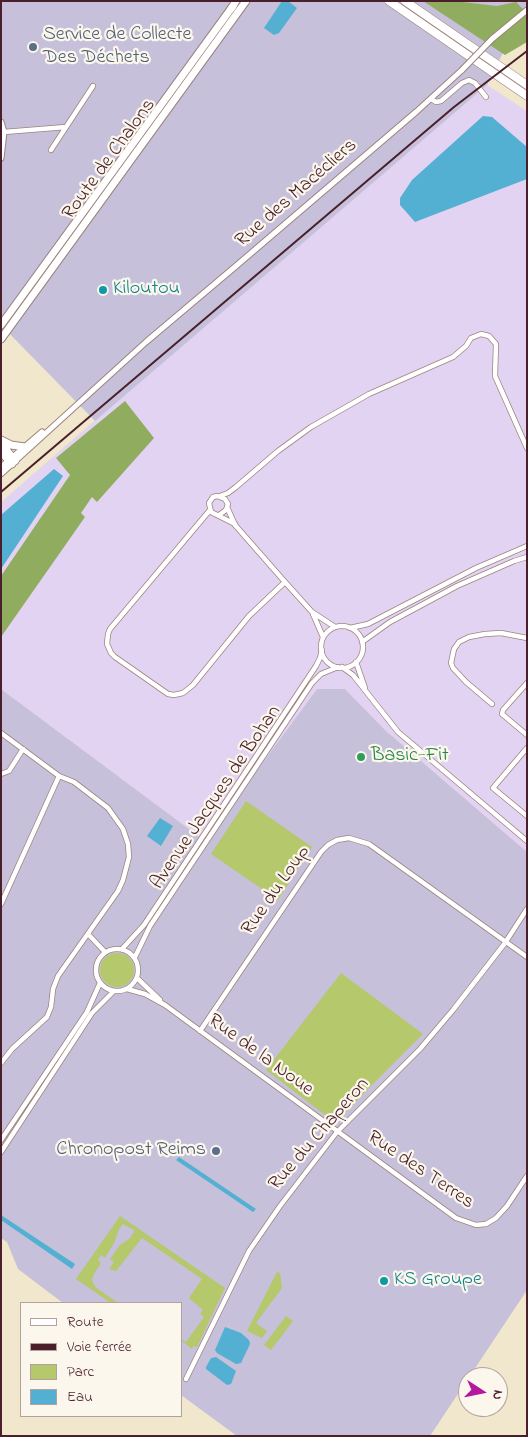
<!DOCTYPE html>
<html>
<head>
<meta charset="utf-8">
<style>
	body { margin:0 }
	#map { position:relative; width:528px; height:1437px; overflow:hidden; background:#f0e7cc; font-family:"Indie Flower",sans-serif }
	canvas { display:block }
	.frame { position:absolute; inset:0; border:2px solid #4a1f2b; pointer-events:none }
	.legend { position:absolute; left:20px; top:1302px; width:162px; height:115px; box-sizing:border-box; background:#fbf7ec; border:1px solid #b4a19f; margin:0; padding:6px 9px; list-style:none; font-size:15px; color:#4a1f2b }
	.legend li { display:flex; align-items:center; gap:10px; height:25px }
	.legend b { width:25px; border:1px solid #b4a19f }
	.north { position:absolute; left:458px; top:1367px; width:50px; height:50px; box-sizing:border-box; background:#fbf7ec; border:1px solid #b4a19f; border-radius:50%; rotate:101deg; font-size:14px; font-weight:700; line-height:20px; text-align:center; color:#4a1f2b }
	.north::after { content:''; display:block; margin:auto; width:18px; height:22px; background:#b5179e; clip-path:polygon(50% 0,100% 100%,50% 72%,0 100%) }
</style>
</head>
<body>
<div id="map">
<canvas width="528" height="1437"></canvas>
<div class="frame"></div>
<ul class="legend">
<li><b style="height:6px;background:#fff"></b>Route</li>
<li><b style="height:6px;background:#4a1f2b"></b>Voie ferrée</li>
<li><b style="height:14px;background:#b5c86b"></b>Parc</li>
<li><b style="height:14px;background:#53b0d2"></b>Eau</li>
</ul>
<div class="north">N</div>
</div>
<script>
const g = document.querySelector('canvas').getContext('2d');
g.lineJoin = 'round';
function fill(path, color) { g.fillStyle = color; g.fill(path, 'evenodd'); }
const poly = rows => new Path2D(rows.map(r => 'M' + r).join(''));
function stroke(path, color, width, dash) { g.strokeStyle = color; g.lineWidth = width; g.lineCap = dash ? 'butt' : 'round'; g.setLineDash(dash || []); g.stroke(path); }
function label(font, color, halo, rows, align = 'center') {
  g.font = font + ' "Indie Flower",sans-serif'; g.lineWidth = 4.5; g.setLineDash([]); g.textBaseline = 'middle'; g.strokeStyle = halo; g.fillStyle = color; for (const [text, x, y, turn = 0] of rows) {
    g.save(); g.translate(x, y); g.rotate((+turn || 0) * Math.PI / 180); g.textAlign = isNaN(turn) ? turn : align; if (halo) g.strokeText(text, 0, 0); g.fillText(text, 0, 0); g.restore();
  }
}
fill(poly([
	[487,85,527,111,527,852,385,730,345,689,317,689,206,842,1,689,1,502,199,330]
]), '#e3d3f2');
fill(poly([
	[1,1,527,1,527,4,487,85,95,421,1,325],
	[1,689,205,841,317,689,345,689,385,730,527,852,527,1290,430,1436,237,1436,181,1395,181,1303,63,1303,18,1269,7,1242,1,1238]
]), '#c6c0da');
fill(poly([
	[246,801,312,847,278,900,211,854],
	'100 970a17 17 0 1 1 34 0a17 17 0 1 1-34 0Z',
	[341,973,423,1034,369,1088,341,1118,329,1118,266,1070],
	[120,1216,225,1288,197,1347,193,1346,192,1349,182,1341,182,1340,186,1342,204,1317,200,1314,203,1310,189,1298,202,1279,142,1238,116,1271,109,1269,114,1262,110,1259,120,1245,130,1238,134,1232,134,1230,123,1224,119,1229,114,1243,106,1256,105,1258,101,1255,98,1260,101,1263,94,1274,92,1280,95,1287,118,1303,111,1303,76,1279],
	[277,1272,280,1273,282,1288,256,1323,267,1331,262,1338,247,1331],
	[286,1316,293,1321,271,1350,264,1345]
]), '#b5c86b');
fill(poly([
	[423,1,454,1,497,6,516,2,527,13,527,42,505,55],
	[125,401,154,438,97,502,92,497,81,513,85,517,1,637,1,576,70,475,56,458]
]), '#90ac5f');
fill(poly([
	[282,1,288,1,297,8,279,33,274,35,264,28],
	[483,116,492,117,527,147,527,179,415,222,400,205,400,198,412,180],
	[54,469,63,476,1,569,1,515],
	[160,818,173,826,161,846,147,836],
	[179,1157,256,1209,253,1212,176,1160],
	[1,1215,75,1264,72,1269,1,1220],
	[225,1327,241,1333,249,1340,250,1344,241,1363,236,1364,217,1353,215,1350],
	[216,1357,236,1371,231,1384,227,1385,206,1369,206,1367,211,1358]
]), '#53b0d2');
const minor = poly([
	[431,99,436,102,441,101,462,83,469,80,475,83,486,97],
	[4,132,66,127],
	[51,150,93,86],
	[220,496,228,493,236,487,278,451,311,427,369,394,453,357,466,346,471,338,481,334,489,336,496,344,495,376,527,448],
	[227,507,235,525,285,582,312,612,335,627],
	[210,510,110,629,108,634,107,644,111,653,115,657,168,694,174,695,183,693,193,685,249,616,285,582],
	[219,515,226,510,228,504,225,499,217,496,213,497,209,503,211,512,235,524],
	[313,614,323,637],
	'321 647a21 21 0 1 1 42 0a21 21 0 1 1-42 0Z',
	[350,628,368,624,476,568,527,546],
	[362,642,390,622,457,586,514,561,527,557],
	[356,662,365,688],
	[342,667,353,675,398,732,527,841],
	[527,683,503,710,502,714,527,735],
	[492,704,466,682,453,668,451,663,454,649,459,642,469,637,485,634,501,633,527,638],
	[1,733,59,776,74,782,108,808,123,829,128,844,129,857,123,880,118,891,58,976,53,989,51,1007,47,1017,12,1049,1,1063],
	[527,748,493,788,527,816],
	[1,774,9,771,23,749],
	[1,904,59,776],
	[88,934,105,952],
	'96 970a21 21 0 1 1 42 0a21 21 0 1 1-42 0Z',
	[122,949,144,925,316,666,320,658,322,650],
	[135,957,150,926,312,683,321,674,338,667],
	[137,978,160,1000],
	[127,989,145,994,165,1005,456,1218,476,1225,486,1224,496,1218,507,1206,527,1176],
	[200,1031,321,852,328,845,337,840,349,838,369,844,527,957],
	[1,1140,87,1012,100,983],
	[1,1152,92,1013,114,991],
	[186,1379,249,1251,280,1206,337,1132,420,1049,453,1010,505,943,527,909]
]);
const tertiary = poly([
	[492,39,527,10],
	[1,122,4,132,1,158],
	[1,467,42,432],
	[1,474,146,342,236,266,416,112,462,70]
]);
const primary = poly([
	[1,325,233,6],
	[1,339,246,1],
	[1,440,11,445,25,447],
	[1,443,15,461],
	[1,452,12,464]
]);
const trunk = poly([
	[231,9,236,1]
]);
const motorway = poly([
	[389,1,527,96],
	[405,1,527,85]
]);
stroke(minor, '#9d837c', 6);
stroke(tertiary, '#9d837c', 7);
stroke(primary, '#9d837c', 9);
stroke(trunk, '#9d837c', 9);
stroke(motorway, '#9d837c', 9);
stroke(minor, '#fff', 4.5);
stroke(tertiary, '#fff', 5);
stroke(primary, '#fff', 7);
stroke(trunk, '#fff', 7);
stroke(motorway, '#fff', 8);
stroke(poly([
	[1,492,454,107,527,51]
]), '#4a1f2b', 2);
const tertiaryBridge = poly([
	[462,70,492,39]
]);
stroke(tertiaryBridge, '#9d837c', 7, []);
stroke(tertiaryBridge, '#fff', 5);
for (const [x, y, r, color] of [
	[33,47,5,"#5c6f8a"],
	[103,290,5,"#0f9aa8"],
	[361,757,5,"#2e9e5b"],
	[216,1151,5,"#5c6f8a"],
	[384,1281,5,"#0f9aa8"]
]) { const dot = new Path2D(); dot.arc(x, y, r, 0, 2 * Math.PI); g.fillStyle = color; g.fill(dot); stroke(dot, '#fbf7ec', 2); }
label('20px', '#4e5e75', '#fbf7ec', [
	["Service de Collecte",43,36],
	["Des Déchets",43,59],
	["Chronopost Reims",206,1151,"right"]
], 'left');
label('20px', '#4a1f2b', '#fbf7ec', [
	["Route de Chalons",110,160,-54],
	["Rue des Macécliers",297,194,-41],
	["Avenue Jacques de Bohan",217,798,-56],
	["Rue du Loup",277,891,-55],
	["Rue de la Noue",260,1056,36],
	["Rue du Chaperon",320,1135,-49],
	["Rue des Terres",420,1171,34]
]);
label('20px', '#0d838f', '#fbf7ec', [
	["Kiloutou",113,290],
	["KS Groupe",394,1281]
], 'left');
label('20px', '#27864d', '#fbf7ec', [
	["Basic-Fit",371,757]
], 'left');
</script>
</body>
</html>
